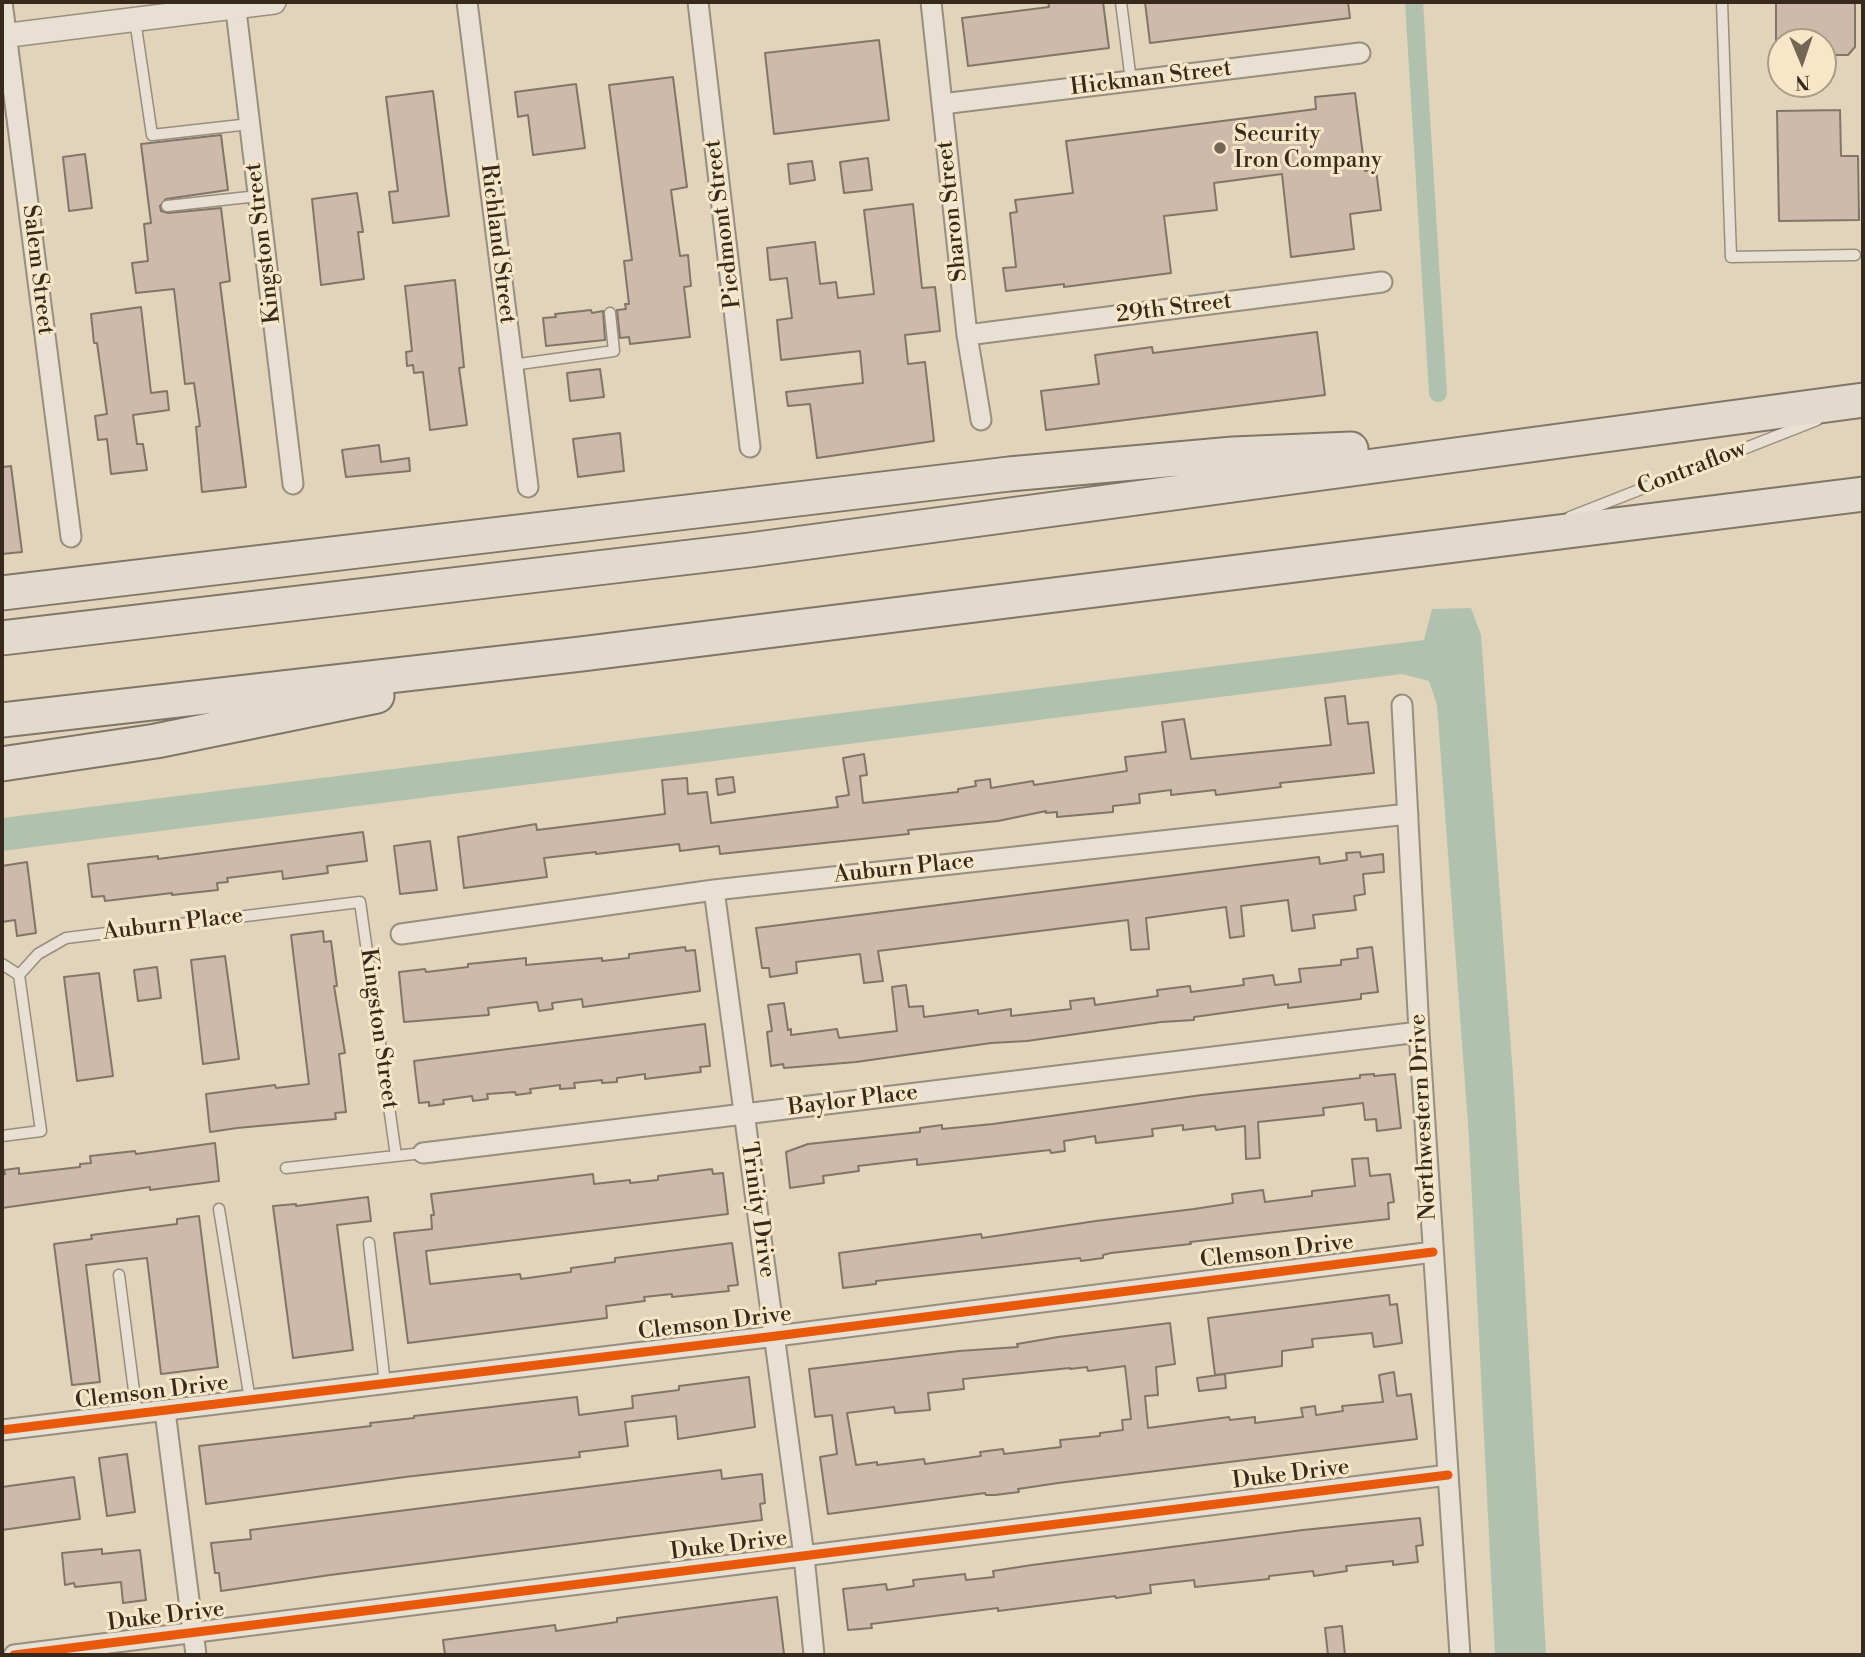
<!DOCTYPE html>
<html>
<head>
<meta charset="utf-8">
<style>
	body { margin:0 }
	#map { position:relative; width:1865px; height:1657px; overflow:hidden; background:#e2d4bb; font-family:"Libre Bodoni",serif }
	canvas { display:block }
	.frame { position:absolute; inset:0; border:4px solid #372a1d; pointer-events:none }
	.north { position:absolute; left:1767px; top:28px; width:70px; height:70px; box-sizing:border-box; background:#f7e6c8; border:2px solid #aa9b84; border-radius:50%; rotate:178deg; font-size:19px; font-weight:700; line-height:28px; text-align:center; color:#372a1d }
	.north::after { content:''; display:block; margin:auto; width:24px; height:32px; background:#736654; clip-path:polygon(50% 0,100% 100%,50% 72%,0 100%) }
</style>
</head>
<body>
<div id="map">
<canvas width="1865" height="1657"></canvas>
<div class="frame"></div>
<div class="north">N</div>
</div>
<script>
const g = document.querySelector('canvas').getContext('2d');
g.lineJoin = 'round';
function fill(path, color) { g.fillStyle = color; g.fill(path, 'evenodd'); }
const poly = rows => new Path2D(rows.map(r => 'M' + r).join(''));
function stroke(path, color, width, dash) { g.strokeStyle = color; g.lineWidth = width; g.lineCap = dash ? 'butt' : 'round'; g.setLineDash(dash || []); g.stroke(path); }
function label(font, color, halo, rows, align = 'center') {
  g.font = font + ' "Libre Bodoni",serif'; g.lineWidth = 6; g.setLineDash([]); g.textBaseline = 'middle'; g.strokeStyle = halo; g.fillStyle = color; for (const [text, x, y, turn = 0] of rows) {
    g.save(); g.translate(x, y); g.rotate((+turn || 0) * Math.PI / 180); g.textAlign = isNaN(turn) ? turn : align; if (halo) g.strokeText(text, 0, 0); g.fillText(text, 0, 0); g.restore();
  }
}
fill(poly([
	[1471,608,1481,635,1514,1090,1546,1655,1495,1655,1469,1138,1437,705,1429,681,1402,674,2,851,2,818,1424,640,1432,609]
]), '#b0c2ad');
stroke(poly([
	[1414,2,1438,393]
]), '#b0c2ad', 18);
const building = poly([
	[1048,2,1103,2,1109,48,968,66,962,18,1049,7,1048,2],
	[1145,2,1348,2,1350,18,1150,43,1145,2],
	[1776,2,1855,2,1855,47,1848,55,1823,55,1823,42,1776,42,1776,2],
	[879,40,889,120,774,134,765,53,879,40],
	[673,77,687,187,671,190,680,256,688,255,691,286,684,287,690,337,630,344,629,337,620,338,617,310,626,309,625,304,629,304,624,261,632,260,609,85,673,77],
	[576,84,585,148,533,155,528,115,518,117,515,92,576,84],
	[433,91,449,216,393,223,389,192,398,191,386,97,433,91],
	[1355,93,1365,171,1376,169,1381,210,1350,214,1354,249,1291,257,1282,174,1214,183,1217,210,1164,216,1171,273,1064,287,1064,284,1006,291,1003,268,1016,267,1010,213,1017,212,1015,200,1073,193,1066,141,1316,109,1315,97,1355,93],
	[1840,110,1841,156,1858,156,1859,220,1779,221,1777,111,1840,110],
	[221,135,228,190,166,199,160,206,161,211,168,213,221,208,230,281,220,283,246,487,202,492,196,427,200,426,194,383,185,384,174,289,136,293,132,263,148,261,144,224,151,223,141,144,221,135],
	[85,154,92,208,69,211,63,157,85,154],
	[868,158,872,190,844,193,840,162,868,158],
	[812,161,815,180,790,184,788,164,812,161],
	[357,193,363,232,358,232,364,279,321,285,312,199,357,193],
	[913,204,922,288,935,287,940,331,905,335,908,364,925,362,934,441,817,458,810,404,788,406,786,392,863,383,860,351,781,360,777,320,792,318,787,278,770,280,767,248,815,242,820,284,836,282,838,298,874,294,864,210,913,204],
	[455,280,464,367,459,368,467,425,430,430,423,372,414,373,413,365,407,366,406,352,412,351,405,286,455,280],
	[141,307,151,393,167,391,169,410,133,415,137,444,143,444,147,470,111,474,107,439,98,440,95,416,107,414,97,343,94,343,91,314,141,307],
	[591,310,592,313,603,311,605,340,546,346,543,318,556,317,555,314,591,310],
	[1317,332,1325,395,1046,430,1041,391,1099,384,1095,355,1152,347,1153,353,1317,332],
	[600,369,604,397,570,401,567,373,600,369],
	[620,433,624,471,578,477,573,439,620,433],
	[379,445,381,462,409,458,410,471,346,477,342,450,379,445],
	[11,466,22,552,2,554,2,467,11,466],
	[1345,696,1348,724,1368,722,1374,773,1280,783,1281,787,1216,795,1215,790,1171,795,1171,790,1139,794,1140,803,1113,806,1113,812,1057,817,1057,812,1046,813,1046,811,998,821,908,830,909,834,720,854,719,846,680,851,679,844,596,854,596,852,544,858,547,877,464,888,458,837,536,824,537,830,665,814,662,780,687,778,688,794,707,792,711,823,838,807,836,797,849,795,843,758,864,754,867,775,860,776,863,803,958,792,958,789,976,786,975,781,990,779,991,788,1033,781,1034,785,1127,771,1125,757,1166,752,1162,722,1184,719,1191,759,1331,745,1325,698,1345,696],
	[733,777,735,792,718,795,716,779,733,777],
	[363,832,367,861,327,866,328,873,283,879,282,871,227,878,228,882,217,883,218,890,172,895,172,893,105,901,104,896,92,897,88,864,158,856,158,859,363,832],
	[430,841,437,890,400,894,394,846,430,841],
	[1360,852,1361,857,1383,854,1384,872,1363,874,1365,894,1354,896,1356,910,1313,915,1315,928,1292,931,1288,900,1241,906,1244,936,1230,938,1226,907,1146,918,1149,949,1131,950,1128,920,878,951,883,981,864,983,860,954,796,962,797,973,770,977,769,968,762,968,756,928,1319,857,1320,864,1347,860,1346,853,1360,852],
	[27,862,36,933,17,936,15,920,2,922,2,866,27,862],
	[323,931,324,942,331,941,337,986,334,986,345,1053,339,1054,346,1112,335,1113,336,1119,237,1128,210,1132,206,1094,275,1085,276,1088,309,1084,291,935,323,931],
	[685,947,686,951,695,950,700,991,583,1007,582,999,552,1003,553,1009,539,1011,537,1002,488,1008,489,1015,404,1022,399,972,425,969,426,972,468,967,468,964,526,958,526,965,602,958,602,961,629,958,629,954,685,947],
	[1372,947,1378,992,1361,994,1361,999,1288,1008,1288,1004,1194,1017,1194,1020,1161,1022,1027,1041,991,1043,856,1062,784,1068,783,1064,771,1066,767,1032,772,1031,768,1005,784,1003,788,1030,791,1029,791,1035,837,1029,839,1038,897,1031,892,987,906,985,909,1007,923,1006,924,1017,978,1010,978,1014,1011,1009,1011,1016,1071,1009,1070,1001,1094,998,1095,1005,1158,996,1157,990,1190,986,1191,992,1244,985,1243,979,1273,975,1275,985,1301,982,1299,969,1341,965,1341,960,1358,958,1357,949,1372,947],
	[225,956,239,1059,203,1064,191,960,225,956],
	[157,967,161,998,138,1001,134,970,157,967],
	[99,973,113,1076,77,1081,64,977,99,973],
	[705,1024,710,1066,700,1067,701,1072,645,1079,645,1074,617,1078,617,1082,602,1083,602,1080,574,1083,575,1088,560,1089,560,1085,530,1089,531,1093,516,1095,515,1092,487,1094,488,1099,473,1101,472,1096,443,1100,444,1104,429,1106,429,1102,419,1103,414,1061,705,1024],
	[1374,1074,1374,1076,1395,1074,1401,1128,1377,1131,1376,1119,1365,1120,1363,1103,1323,1108,1324,1115,1258,1122,1260,1158,1246,1159,1245,1126,1216,1130,1215,1126,1183,1130,1183,1125,1152,1129,1153,1136,1096,1143,1095,1136,1064,1141,1065,1151,1051,1153,1050,1150,917,1165,917,1159,858,1166,859,1171,823,1176,824,1183,790,1188,786,1152,808,1144,920,1132,920,1128,942,1125,942,1129,993,1124,1202,1095,1360,1078,1360,1075,1374,1074],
	[215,1143,219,1181,150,1190,150,1187,2,1208,2,1175,5,1174,4,1170,19,1168,19,1174,80,1167,80,1164,91,1163,90,1156,135,1151,136,1154,215,1143],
	[1368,1158,1370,1176,1390,1174,1394,1202,1388,1203,1389,1219,1190,1242,1191,1244,1111,1253,1103,1255,1103,1258,1081,1261,1080,1258,1002,1267,876,1281,876,1284,843,1288,839,1253,981,1234,982,1238,1096,1221,1194,1209,1233,1203,1232,1194,1263,1190,1265,1202,1312,1196,1312,1191,1355,1186,1352,1159,1368,1158],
	[712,1169,713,1174,723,1173,728,1214,426,1251,430,1284,520,1274,521,1279,571,1272,571,1268,615,1262,615,1258,732,1243,738,1285,728,1286,729,1291,672,1297,672,1294,644,1297,645,1301,606,1306,607,1318,408,1343,394,1233,432,1229,431,1215,434,1215,431,1194,593,1174,594,1184,630,1180,630,1183,658,1180,658,1176,712,1169],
	[368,1197,371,1221,337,1225,353,1350,293,1358,273,1206,296,1204,296,1206,368,1197],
	[199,1216,218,1367,161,1374,147,1258,86,1265,100,1382,72,1385,54,1244,92,1239,91,1235,177,1224,177,1219,199,1216],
	[1389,1295,1390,1305,1397,1304,1402,1343,1374,1347,1372,1333,1312,1339,1313,1347,1282,1351,1282,1366,1215,1375,1208,1318,1389,1295],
	[1170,1323,1175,1364,1156,1367,1158,1395,1145,1396,1148,1428,1229,1417,1230,1420,1255,1417,1255,1423,1303,1417,1301,1408,1315,1406,1316,1415,1343,1411,1342,1406,1383,1402,1379,1375,1394,1372,1397,1396,1411,1394,1417,1439,1058,1483,1018,1489,1019,1492,995,1495,986,1495,985,1493,828,1514,820,1457,837,1454,832,1415,815,1417,809,1369,959,1351,1018,1347,1017,1344,1058,1337,1170,1323],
	[1125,1366,1131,1419,1122,1420,1123,1430,1100,1433,1100,1436,1060,1440,1061,1447,1004,1454,1003,1449,980,1452,981,1456,925,1464,924,1459,877,1465,877,1462,856,1465,847,1413,894,1407,895,1413,930,1410,928,1393,964,1389,963,1379,1070,1368,1070,1369,1087,1367,1088,1371,1125,1366],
	[1225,1374,1226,1388,1199,1391,1197,1378,1225,1374],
	[749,1377,755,1427,678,1439,676,1416,625,1422,628,1446,579,1452,580,1457,405,1477,206,1504,199,1446,371,1426,370,1423,414,1418,414,1416,577,1397,579,1415,633,1408,632,1396,679,1390,679,1386,749,1377],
	[127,1454,135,1512,107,1516,99,1458,127,1454],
	[721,1470,722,1479,762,1474,765,1503,760,1504,762,1520,330,1575,221,1591,219,1573,215,1573,211,1543,251,1539,250,1530,721,1470],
	[74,1477,80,1519,2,1530,2,1487,74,1477],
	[1420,1518,1423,1545,1416,1546,1418,1562,1393,1565,1393,1561,1346,1566,1347,1571,1314,1576,1313,1571,1269,1576,1269,1579,1195,1587,1194,1580,1150,1585,1151,1593,1116,1598,1115,1596,998,1611,998,1608,871,1624,872,1628,848,1630,843,1589,886,1584,887,1590,914,1586,913,1580,965,1574,966,1580,994,1577,993,1571,1032,1565,1303,1530,1420,1518],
	[102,1549,102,1554,140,1550,146,1600,123,1603,121,1582,75,1587,74,1583,65,1585,62,1553,102,1549],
	[777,1597,784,1654,445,1655,443,1640,555,1625,556,1631,617,1622,617,1618,777,1597],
	[1342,1626,1345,1655,1328,1655,1325,1628,1342,1626]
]);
fill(building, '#cdbaaa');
stroke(building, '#807668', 2);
const service = poly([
	[1121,2,1131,81],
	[1722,2,1731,257,1855,255],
	[135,20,152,135,250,124],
	[167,206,258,196],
	[512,365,614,351,610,313],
	[1570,517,1817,420],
	[2,964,19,975,38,954,66,938,360,902,396,1156],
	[2,1136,41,1131,19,975],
	[286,1168,423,1153],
	[219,1209,250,1400],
	[369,1243,385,1384],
	[119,1275,137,1414]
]);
const minor = poly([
	[2,2,71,537],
	[235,2,293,484],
	[467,2,528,487],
	[698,2,750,447],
	[931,2,967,335,981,420],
	[942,104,1360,53],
	[967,335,1382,282],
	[1402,705,1419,1032,1460,1655],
	[714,890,804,1556,814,1655],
	[401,934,714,890,1408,814],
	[423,1153,1419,1032],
	[165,1411,196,1655],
	[2,1430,776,1336,1433,1252],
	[14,1655,1448,1475]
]);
const tertiary = poly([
	[2,36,274,2]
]);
const motorway = poly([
	[2,593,1009,474,1233,454,1351,449],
	[2,638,750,550,1863,400],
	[2,720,581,654,1863,494],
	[2,764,156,741,377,696]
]);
stroke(service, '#978e7e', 13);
stroke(minor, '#978e7e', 23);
stroke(tertiary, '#978e7e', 26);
stroke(motorway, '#807668', 37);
stroke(service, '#e7e0d3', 10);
stroke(minor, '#e7e0d3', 19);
stroke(tertiary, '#e7e0d3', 23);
stroke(motorway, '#e2dacc', 33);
stroke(poly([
	[2,1430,776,1336,1433,1252],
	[14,1655,1448,1475]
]), '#e8590c', 9);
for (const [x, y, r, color] of [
	[1220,148,7,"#736654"]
]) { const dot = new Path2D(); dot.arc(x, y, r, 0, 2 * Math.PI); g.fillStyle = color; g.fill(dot); stroke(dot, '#f7e6c8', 2.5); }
label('23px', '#372a1d', '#f7e6c8', [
	["Hickman Street",1151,79,-7],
	["Sharon Street",953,211,-96],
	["Piedmont Street",724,224,-97],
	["Kingston Street",264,243,-97],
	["Richland Street",497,244,83],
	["Salem Street",37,270,83],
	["29th Street",1174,309,-7],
	["Contraflow",1692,469,-21],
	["Auburn Place",904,869,-6],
	["Auburn Place",173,925,-7],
	["Kingston Street",378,1029,82],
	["Baylor Place",853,1101,-7],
	["Northwestern Drive",1424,1117,-93],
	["Trinity Drive",757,1210,82],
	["Clemson Drive",1277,1252,-7],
	["Clemson Drive",715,1324,-7],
	["Clemson Drive",152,1393,-7],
	["Duke Drive",1291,1475,-7],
	["Duke Drive",729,1546,-7],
	["Duke Drive",166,1617,-7]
]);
label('23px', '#372a1d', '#f7e6c8', [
	["Security",1234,135],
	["Iron Company",1234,161]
], 'left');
</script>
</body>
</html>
